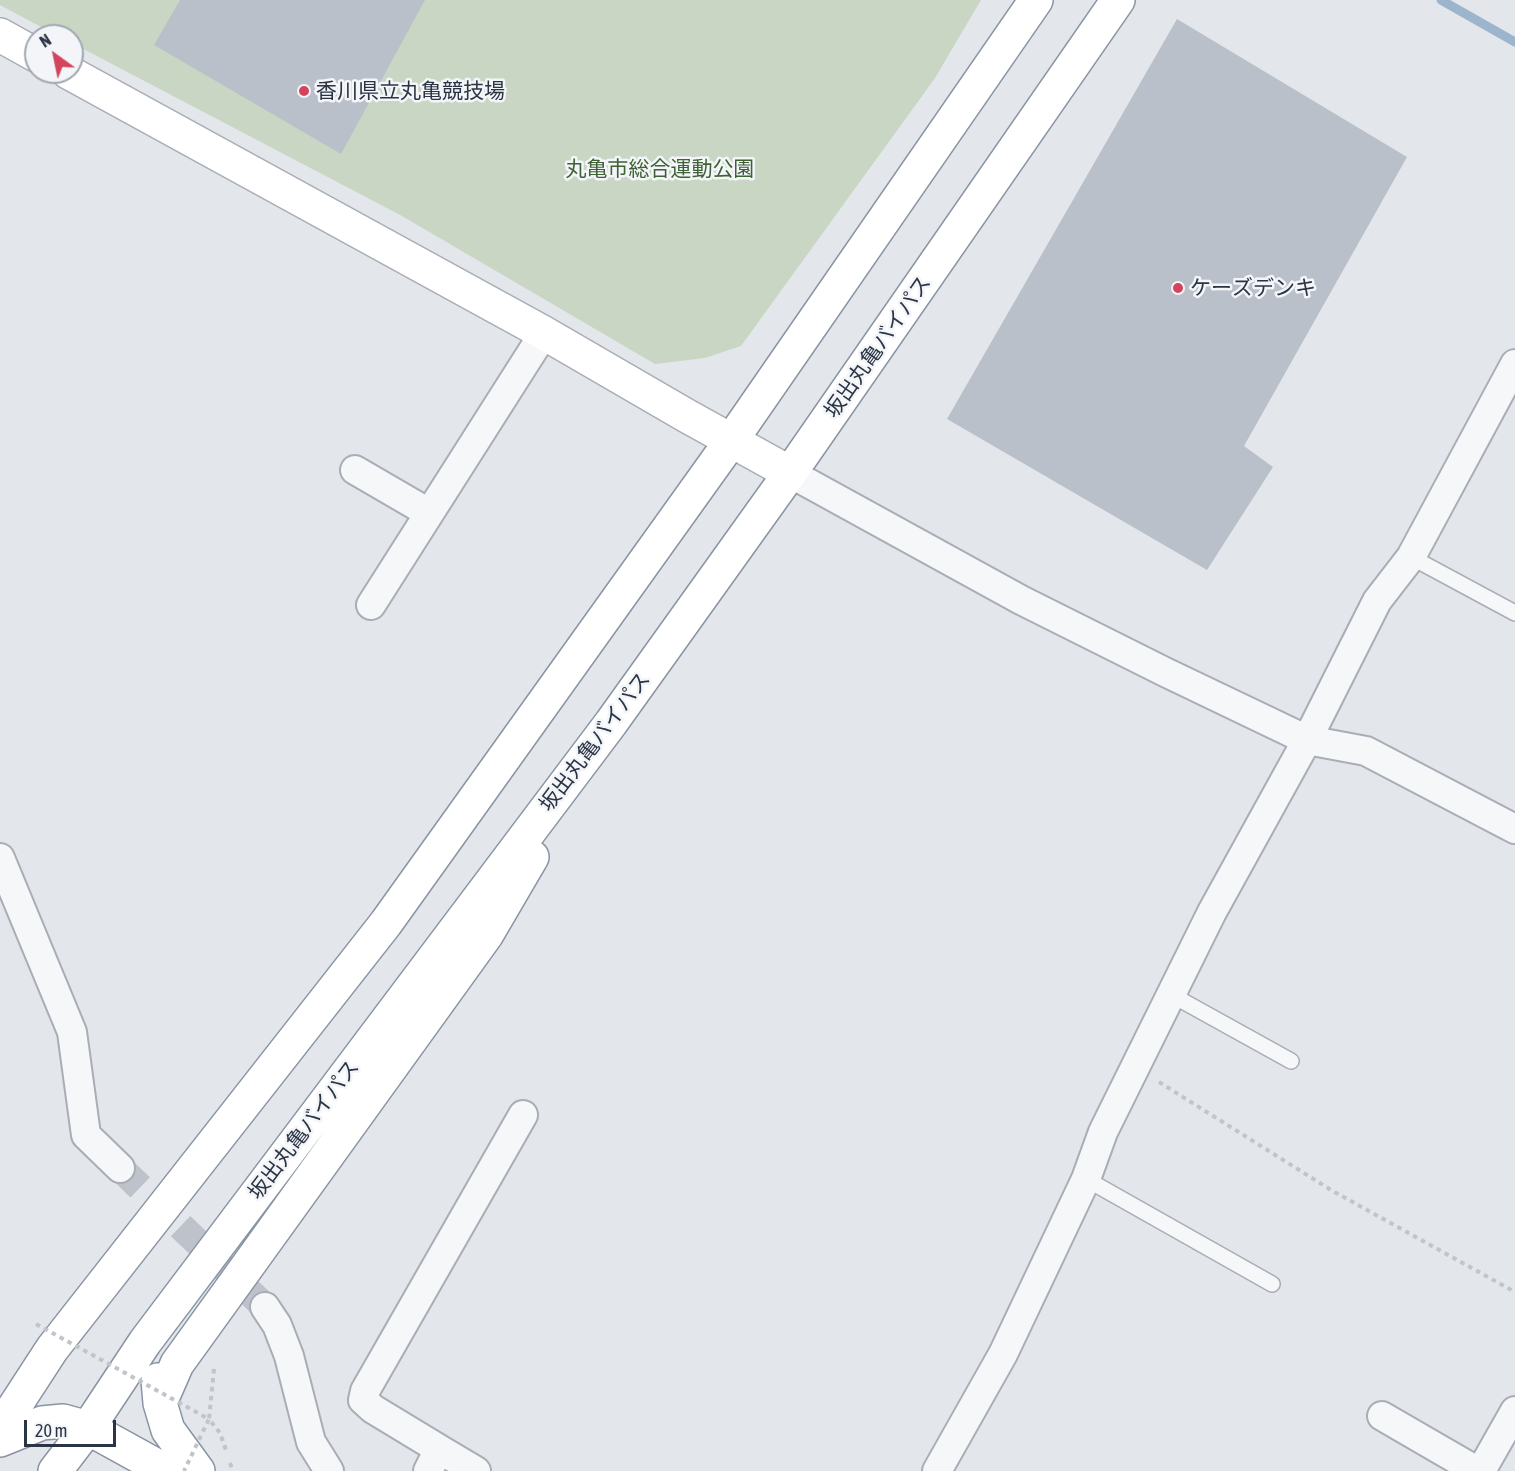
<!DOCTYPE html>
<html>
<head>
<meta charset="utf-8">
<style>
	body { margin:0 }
	#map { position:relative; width:1515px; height:1471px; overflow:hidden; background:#e3e6eb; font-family:"Asap Condensed",sans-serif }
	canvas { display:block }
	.north { position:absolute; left:24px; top:24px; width:60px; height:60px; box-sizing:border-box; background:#f3f5f8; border:2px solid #a3a8b0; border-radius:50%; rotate:327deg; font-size:16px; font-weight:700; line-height:24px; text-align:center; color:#2a3444 }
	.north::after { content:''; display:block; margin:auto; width:21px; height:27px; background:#d4445e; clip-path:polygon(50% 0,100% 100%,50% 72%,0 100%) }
	.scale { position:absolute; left:24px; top:1420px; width:92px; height:27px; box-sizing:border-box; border:3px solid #2a3444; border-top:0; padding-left:8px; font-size:18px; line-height:21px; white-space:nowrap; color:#2a3444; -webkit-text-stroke:4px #f3f5f8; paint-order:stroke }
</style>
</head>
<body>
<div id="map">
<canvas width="1515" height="1471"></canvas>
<div class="north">N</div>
<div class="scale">20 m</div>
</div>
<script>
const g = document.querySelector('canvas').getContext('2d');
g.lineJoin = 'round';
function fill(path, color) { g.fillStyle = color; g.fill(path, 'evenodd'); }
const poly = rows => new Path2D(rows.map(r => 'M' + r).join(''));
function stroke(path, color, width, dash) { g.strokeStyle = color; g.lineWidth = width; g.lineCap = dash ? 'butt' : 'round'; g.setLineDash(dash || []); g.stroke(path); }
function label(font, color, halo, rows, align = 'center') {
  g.font = font + ' "Asap Condensed","Noto Sans JP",sans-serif'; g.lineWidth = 5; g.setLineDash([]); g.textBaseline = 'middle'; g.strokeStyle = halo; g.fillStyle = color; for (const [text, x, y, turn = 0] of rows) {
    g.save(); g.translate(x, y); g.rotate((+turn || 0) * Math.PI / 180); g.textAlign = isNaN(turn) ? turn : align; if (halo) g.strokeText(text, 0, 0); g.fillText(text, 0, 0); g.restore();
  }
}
fill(poly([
	[0,0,981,0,935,78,741,346,705,358,655,364,402,216,72,43,72,36,58,36,0,5]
]), '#c8d6c3');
stroke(poly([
	[1441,0,1515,42]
]), '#9cb5cc', 9);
fill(poly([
	[180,0,425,0,341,154,154,45],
	[1177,19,1407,157,1244,446,1273,467,1207,570,947,419]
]), '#b9c0c9');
stroke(poly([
	[120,1168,265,1307]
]), '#bec2ca', 28, [28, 14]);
const lane = poly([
	[1411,557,1515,613],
	[1170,994,1291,1061],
	[1086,1179,1272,1284]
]);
const street = poly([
	[355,470,429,513],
	[790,473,1021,600,1165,672,1307,740,1366,751,1515,829],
	[371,605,544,333],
	[0,858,72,1032,86,1135,120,1168],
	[265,1307,277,1325,289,1356,311,1442,329,1471],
	[1382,1416,1477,1471],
	[439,1449,373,1409,363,1400,365,1391,523,1115],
	[428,1471,439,1449,476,1471],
	[937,1471,1003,1354,1086,1179,1103,1132,1212,912,1307,740,1377,601,1411,557,1515,364],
	[1481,1471,1515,1411]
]);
const secondary = poly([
	[0,35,36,55],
	[68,72,544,333,687,416,790,473]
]);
const highway = poly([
	[158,1380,160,1403,168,1430,198,1471],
	[160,1403,177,1364,487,934,532,857],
	[0,1429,52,1349,386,923,731,441,1036,0],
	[0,1440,42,1423,63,1421,88,1428,166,1471],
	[55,1471,88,1428,145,1342,611,723,790,473,1118,0]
]);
stroke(lane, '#a8adb6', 18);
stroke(street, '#a8adb6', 32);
stroke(secondary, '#a8adb6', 36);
stroke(highway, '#8994a3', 36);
stroke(poly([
	[1159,1082,1331,1190,1515,1292],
	[214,1369,209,1419,220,1433,227,1453],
	[230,1463,233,1471]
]), '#c1c4ca', 4, [4.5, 4.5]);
stroke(lane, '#f6f7f9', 15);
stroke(street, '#f6f7f9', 28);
stroke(secondary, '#fff', 33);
stroke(highway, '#fff', 33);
stroke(poly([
	[36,1324,209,1419,184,1471]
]), '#c1c4ca', 4, [4.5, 4.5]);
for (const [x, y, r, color] of [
	[304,91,6,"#d4445e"],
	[1178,288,6,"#d4445e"]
]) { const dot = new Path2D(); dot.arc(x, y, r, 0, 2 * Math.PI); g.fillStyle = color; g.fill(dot); stroke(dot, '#f3f5f8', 2); }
label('21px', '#2a3444', '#f3f5f8', [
	["香川県立丸亀競技場",316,91],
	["ケーズデンキ",1190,288]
], 'left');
label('21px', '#3f6136', '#f3f5f8', [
	["丸亀市総合運動公園",660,169]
]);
label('21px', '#2a3444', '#f3f5f8', [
	["坂出丸亀バイパス",878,347,-55],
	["坂出丸亀バイパス",595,742,-53],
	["坂出丸亀バイパス",304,1130,-53]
]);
</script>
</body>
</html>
